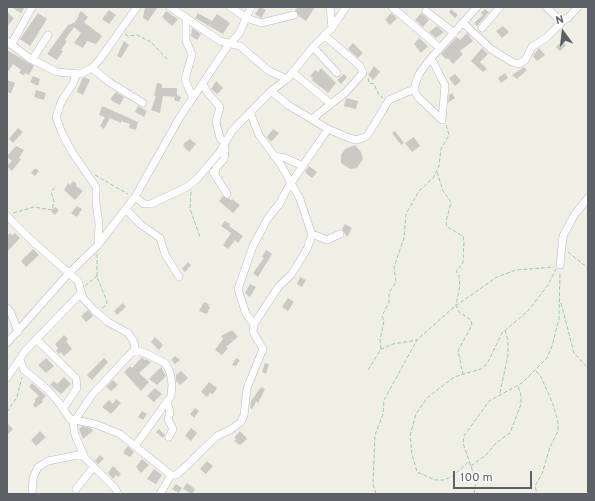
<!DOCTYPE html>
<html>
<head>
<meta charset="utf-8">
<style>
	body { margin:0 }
	#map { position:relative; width:595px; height:501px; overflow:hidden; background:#f0efe6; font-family:Overpass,sans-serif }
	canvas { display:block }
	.frame { position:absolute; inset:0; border:8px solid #5d6166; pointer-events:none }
	.north { position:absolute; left:543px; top:12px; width:40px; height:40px; -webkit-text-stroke:3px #fff; paint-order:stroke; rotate:345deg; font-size:11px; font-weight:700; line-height:16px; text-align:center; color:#5d6166 }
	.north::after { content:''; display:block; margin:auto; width:14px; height:18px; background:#5d6166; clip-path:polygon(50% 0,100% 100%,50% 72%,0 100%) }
	.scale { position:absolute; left:453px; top:471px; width:79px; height:18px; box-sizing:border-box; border:2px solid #5d6166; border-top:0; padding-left:5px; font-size:12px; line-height:14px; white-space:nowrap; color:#5d6166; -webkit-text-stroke:3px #fff; paint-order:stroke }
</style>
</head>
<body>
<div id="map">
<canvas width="595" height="501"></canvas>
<div class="frame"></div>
<div class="north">N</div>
<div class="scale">100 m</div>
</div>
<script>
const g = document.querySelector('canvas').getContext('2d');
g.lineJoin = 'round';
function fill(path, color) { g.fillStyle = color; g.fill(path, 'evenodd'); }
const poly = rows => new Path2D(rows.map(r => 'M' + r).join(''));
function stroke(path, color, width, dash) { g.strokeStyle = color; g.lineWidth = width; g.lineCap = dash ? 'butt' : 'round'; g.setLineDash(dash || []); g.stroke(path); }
fill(poly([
	[11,7,25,7,21,13],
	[145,7,158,7,148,21,143,18],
	[260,7,266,10,261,18,255,14],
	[298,7,315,7,306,21,299,16,295,10],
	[451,9,458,15,455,18,449,12],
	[485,9,489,12,477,26,474,23,483,15,481,13],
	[109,10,116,15,109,24,102,19],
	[81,11,88,17,84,22,102,36,96,44,87,41,83,48,74,43,81,33,74,27,65,40,67,41,61,50,63,51,57,60,47,54,68,25,74,23,79,16,78,15],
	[166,11,178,19,172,26,162,17],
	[7,12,14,18,7,27],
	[38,13,47,19,30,46,20,39],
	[198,13,212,21,217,14,230,23,223,34,195,18],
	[391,13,397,18,390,25,385,20],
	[421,13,429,20,423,27,415,20],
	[437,26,444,32,436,38,429,32],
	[503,26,509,32,502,38,496,31],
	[192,28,201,34,197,40,191,36],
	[467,33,473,41,460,51,463,54,453,64,448,58,446,59,441,54,457,37,460,40],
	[419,38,428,46,421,53,414,44],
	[124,41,129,45,121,58,117,56],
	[562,41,566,45,560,51,556,47],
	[353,43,363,53,358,58,348,49],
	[482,48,488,54,480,62,487,69,483,72,471,61],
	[539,48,545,55,537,61,533,56],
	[7,50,34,66,29,75,25,73,24,75,19,73,21,70,13,64,7,73],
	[374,66,380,72,373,80,368,75],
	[524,67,527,70,517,79,512,75],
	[321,68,336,83,328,93,312,80,313,78,310,76,315,70,318,72],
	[505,73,508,78,501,83,498,78],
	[344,74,347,77,341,84,337,80],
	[455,74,461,81,455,86,449,78],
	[33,76,40,79,38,86,30,82],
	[85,77,90,80,83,95,77,92,82,79],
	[7,80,15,83,11,93,7,92],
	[216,81,223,88,217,94,211,89],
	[157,83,162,84,162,88,177,88,177,95,181,97,179,102,174,100,175,97,163,96,160,113,151,110,156,96,154,96],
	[36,90,46,93,44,100,34,97],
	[116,92,124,97,120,105,112,101,111,98],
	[452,93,455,98,448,103,449,95],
	[346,98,358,101,356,109,344,106],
	[102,106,138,122,136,130,129,128,130,124,121,121,121,123,110,118,104,129,100,126,105,117,99,115],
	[138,106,147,111,144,117,135,112],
	[18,128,23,132,13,143,9,139],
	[273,129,279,133,271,142,267,137],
	[395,131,404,143,401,145,392,133],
	[414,137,420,146,412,152,405,143],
	[190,139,196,144,189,152,183,146,185,145,183,144],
	[355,145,361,152,363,159,357,168,350,169,341,163,341,155,345,149],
	[16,146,24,150,19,158,21,159,12,171,7,166,12,161,8,158,8,155],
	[309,166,317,172,312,178,305,172],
	[35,168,39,171,35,176,31,173],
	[73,181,77,184,76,186,83,191,75,200,64,190,68,183,70,185],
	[223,196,231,200,232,199,240,205,233,213,219,201],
	[77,206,82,209,77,217,71,213],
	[55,207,59,210,55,215,51,211],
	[225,221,230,224,229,226,243,236,238,243,235,240,228,249,223,245,231,233,221,226],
	[345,224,352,228,347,237,342,229],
	[10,233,12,235,15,233,20,238,7,252,7,236],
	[33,249,39,255,26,267,21,261],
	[266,250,272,254,258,277,253,273,264,258,262,257],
	[188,262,191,265,185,272,182,269],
	[300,277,306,280,302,287,297,284],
	[250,284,256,287,250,297,245,293],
	[288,298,294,302,288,311,282,307],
	[204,302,209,304,208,306,210,307,207,314,199,311],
	[123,303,126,307,117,315,114,311],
	[88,310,93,316,86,322,81,316],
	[232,330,238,337,226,347,228,348,222,355,215,350,223,339,221,336],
	[64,335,68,339,66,341,72,349,64,356,61,352,59,354,56,351,58,348,55,344],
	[155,337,163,345,159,350,151,342],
	[175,356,180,360,175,364,171,360],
	[142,357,145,360,146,359,151,362,139,373,149,382,141,391,124,372,130,366,132,368],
	[46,358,54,366,46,373,38,365],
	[104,358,108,362,92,380,87,375],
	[236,358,240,360,236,366,232,365],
	[265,363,269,364,266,374,262,372],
	[161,367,166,376,157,385,149,379],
	[181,371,188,378,180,385,176,381,176,375],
	[64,377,71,384,61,394,50,385,54,381,57,384],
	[113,380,118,385,111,391,106,387],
	[209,382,217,388,213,394,210,393,207,397,201,392],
	[32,383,46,396,42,400,43,402,35,408,33,404,35,402,35,399,39,396,29,387],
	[261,387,265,389,258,403,256,402,252,409,250,408,251,401],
	[155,388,162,394,154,402,147,396],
	[116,399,121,403,111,414,102,407,109,400,113,404],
	[195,408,199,411,194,418,190,414],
	[142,411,147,414,143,420,138,417],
	[7,423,13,429,7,435],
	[82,426,91,428,93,431,83,439,79,429],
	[191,428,197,433,191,441,185,436],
	[159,429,165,435,163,438,156,432],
	[40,431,46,437,36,446,31,440],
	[240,431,247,439,240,445,234,441,236,439,234,438],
	[128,446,134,452,130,457,123,453],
	[100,455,104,459,98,464,95,461],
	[142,459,149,465,141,473,136,467],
	[207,461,213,466,206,474,200,469],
	[113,466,121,474,118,477,116,475,113,479,108,473],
	[154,469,162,475,156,484,147,479],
	[187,483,195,489,192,494,183,489],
	[176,484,182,488,179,493,172,489]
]), '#cbc9c3');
const minor = poly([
	[170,7,220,41,240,46,269,71,287,79],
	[230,7,247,18,261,23,294,15],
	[330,7,332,28],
	[392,7,440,48],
	[546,7,561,21,568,18,578,7],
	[426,11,454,33],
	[186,17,186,41,192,54,185,80,193,98],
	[463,23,491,49,512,62,519,64,525,60,532,47,547,37,564,20],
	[482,28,500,7],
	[7,41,29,58,57,72,80,74,92,68,100,59,137,7],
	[11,45,32,7],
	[313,47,337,73],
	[431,58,445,85,442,120,418,97,415,92,415,85,419,74,431,58,477,7],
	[32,60,48,35],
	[92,68,109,82,143,103],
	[292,72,330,103],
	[76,74,73,84,62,100,56,117,62,133,72,152,96,187,96,203,99,224,98,245],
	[203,84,207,92,220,107,216,122,220,138,224,142,225,151,224,159,216,168,215,175],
	[271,91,288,105,328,129,349,138,357,140,367,136,389,100,414,89],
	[312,119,346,92,363,73,360,66,324,35],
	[274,156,285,158,303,166],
	[213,172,227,194],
	[135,197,144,204,151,204,187,187,197,179,219,153,232,131,271,91,287,79,313,47,332,28,346,7],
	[126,209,140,224,160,238,165,254,179,277],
	[7,216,31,240,78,281,83,298,94,310,108,322,128,333,133,340,135,346,134,350,92,395,73,423,75,435,85,458,115,488,118,494],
	[312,234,327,240,340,234],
	[560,265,563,236,575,214,588,198],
	[7,308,11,313,18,332],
	[254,324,246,314,238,289,253,246,268,218,280,203,287,189,328,129],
	[37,340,76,378,77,388,63,409],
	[7,343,69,273,97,246,135,197,180,117,229,44,239,34,251,7],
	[134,350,145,353,165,363,170,372,172,384,171,396,135,446],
	[20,360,24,370,47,389,60,404,70,419,95,424,120,434,171,475,176,475,182,470,217,436,230,430,241,422,244,415,247,388,263,349,253,332,254,324,279,286,291,275,307,249,312,235,300,199,281,165,259,135,250,112],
	[7,378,25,351,81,293],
	[167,401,170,413,168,419,173,429,169,437],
	[76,489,93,468],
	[32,494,33,478,38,467,48,461,83,454],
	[160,494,171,475]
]);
stroke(minor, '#b8bbc0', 8);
stroke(poly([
	[125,34,128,36,137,35,151,42,167,59],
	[368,78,369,83,374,84,379,95,383,98],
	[437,172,443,191,451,202,446,222,447,227,463,236,464,241,463,263,456,271,459,276,460,285,456,305,459,312,471,320,472,325,458,351,463,374],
	[95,175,128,194],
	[191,192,190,209,200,237],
	[13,213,34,207,52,210,54,201,51,192,56,186],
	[568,252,588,268],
	[97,254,97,277,106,299,107,303,102,309],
	[85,286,97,276],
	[561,303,574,353,588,368],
	[381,349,380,340,384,321,382,316,389,302,389,293,396,282,394,267,404,238,406,214,419,191,433,178,439,166,441,149,449,135,446,125],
	[368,370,381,349,393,344,417,340],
	[536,371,541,377,553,404,558,422,558,431,550,447,542,474,535,486,537,494],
	[500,393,508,355,508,340,505,330],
	[7,412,17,397,22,377],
	[468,462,453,476,444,480,435,480,417,472,412,454,410,436,416,414,427,398,454,377,481,369,487,364,502,333,528,311,548,285,556,269],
	[471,466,486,455,496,443,510,433,521,404,521,395,518,386],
	[376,494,373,484,375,435,383,414,384,400,417,340,454,307,497,277,516,270,554,267],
	[474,494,476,481,463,443,464,436,489,401,522,383,547,358,552,346,559,319,560,272]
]), '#9bc9ac', 1, [4, 2]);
stroke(minor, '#fff', 7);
</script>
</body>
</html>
